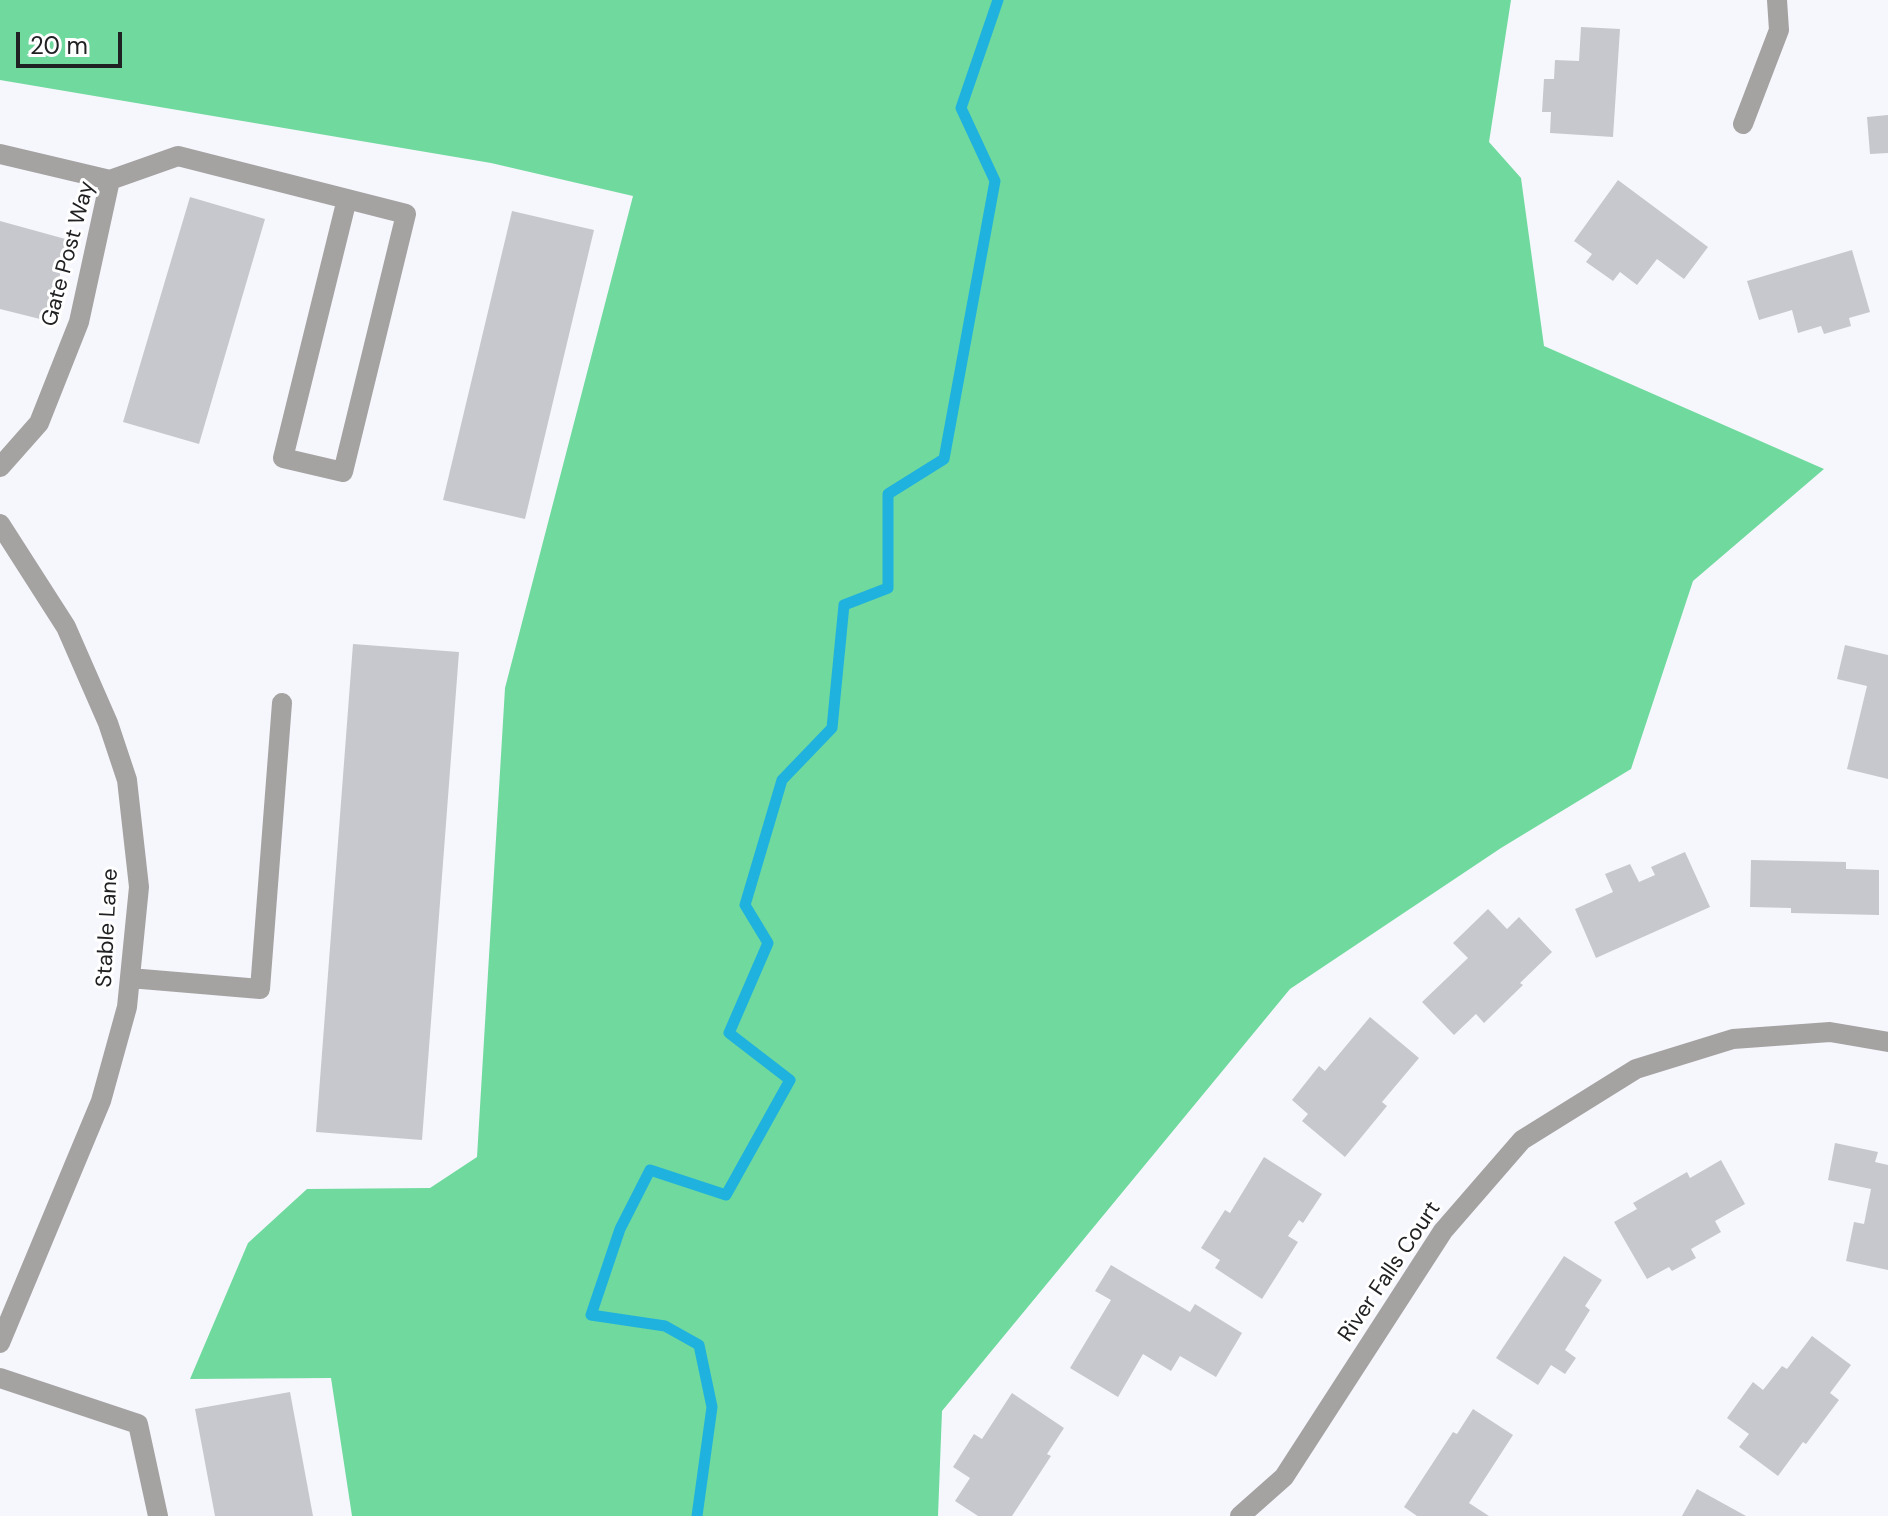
<!DOCTYPE html>
<html>
<head>
<meta charset="utf-8">
<style>
	body { margin:0 }
	#map { position:relative; width:1888px; height:1516px; overflow:hidden; background:#f6f7fd; font-family:"DM Sans",sans-serif }
	canvas { display:block }
	.scale { position:absolute; left:16px; top:32px; width:106px; height:36px; box-sizing:border-box; border:4px solid #202123; border-top:0; padding-left:10px; font-size:24px; line-height:28px; white-space:nowrap; color:#202123; -webkit-text-stroke:6px #fff; paint-order:stroke }
</style>
</head>
<body>
<div id="map">
<canvas width="1888" height="1516"></canvas>
<div class="scale">20 m</div>
</div>
<script>
const g = document.querySelector('canvas').getContext('2d');
g.lineJoin = 'round';
function fill(path, color) { g.fillStyle = color; g.fill(path, 'evenodd'); }
const poly = rows => new Path2D(rows.map(r => 'M' + r).join(''));
function stroke(path, color, width, dash) { g.strokeStyle = color; g.lineWidth = width; g.lineCap = dash ? 'butt' : 'round'; g.setLineDash(dash || []); g.stroke(path); }
function label(font, color, halo, rows, align = 'center') {
  g.font = font + ' "DM Sans",sans-serif'; g.lineWidth = 6; g.setLineDash([]); g.textBaseline = 'middle'; g.strokeStyle = halo; g.fillStyle = color; for (const [text, x, y, turn = 0] of rows) {
    g.save(); g.translate(x, y); g.rotate((+turn || 0) * Math.PI / 180); g.textAlign = isNaN(turn) ? turn : align; if (halo) g.strokeText(text, 0, 0); g.fillText(text, 0, 0); g.restore();
  }
}
fill(poly([
	[0,0,1511,0,1489,142,1521,178,1544,346,1824,469,1693,581,1631,769,1501,848,1290,989,942,1411,938,1516,352,1516,331,1378,190,1379,248,1243,307,1189,430,1188,477,1157,505,688,633,196,491,163,0,80]
]), '#70d99e');
stroke(poly([
	[697,1516,712,1407,699,1345,665,1326,591,1315,620,1229,650,1170,726,1195,790,1080,729,1033,768,943,745,905,782,780,832,728,844,605,888,588,888,494,944,459,995,181,961,108,998,0]
]), '#1fb2df', 11);
fill(poly([
	[1581,27,1620,29,1613,137,1550,133,1551,112,1542,112,1544,79,1554,79,1555,60,1579,61],
	[1888,115,1888,153,1870,154,1867,117],
	[1618,180,1708,247,1684,279,1657,259,1637,285,1620,272,1613,281,1586,262,1592,254,1574,241],
	[190,197,265,219,199,444,123,422],
	[512,211,594,230,525,519,443,500],
	[0,221,69,240,48,321,0,309],
	[1852,250,1870,312,1849,318,1851,326,1824,334,1821,326,1798,333,1792,310,1759,320,1747,281],
	[353,644,459,652,422,1140,316,1132],
	[1845,645,1888,655,1888,779,1847,769,1867,686,1837,679],
	[1685,852,1710,907,1596,958,1575,909,1613,892,1605,874,1630,864,1639,882,1655,875,1651,867],
	[1751,860,1846,862,1846,869,1879,870,1879,915,1791,913,1791,908,1750,907],
	[1488,909,1507,929,1519,917,1552,952,1520,983,1523,985,1484,1023,1476,1014,1454,1035,1422,1002,1468,958,1453,943],
	[1370,1017,1419,1058,1382,1102,1387,1106,1345,1157,1302,1121,1308,1114,1292,1100,1319,1066,1325,1071],
	[1835,1143,1878,1152,1875,1162,1888,1165,1888,1270,1846,1261,1854,1222,1864,1224,1871,1189,1828,1180],
	[1264,1157,1322,1194,1303,1223,1299,1220,1288,1236,1298,1242,1262,1299,1215,1268,1220,1260,1201,1248,1225,1210,1230,1213],
	[1721,1160,1745,1204,1715,1221,1721,1232,1691,1249,1696,1258,1672,1271,1669,1267,1647,1279,1614,1222,1637,1209,1633,1203,1687,1172,1690,1178],
	[1564,1256,1602,1280,1585,1306,1590,1310,1565,1350,1576,1358,1565,1374,1551,1365,1538,1385,1496,1358],
	[1111,1265,1190,1312,1195,1304,1242,1333,1216,1377,1180,1356,1171,1371,1143,1354,1118,1397,1070,1368,1111,1300,1095,1291],
	[1812,1336,1851,1365,1830,1393,1839,1400,1806,1444,1803,1442,1778,1476,1739,1447,1749,1434,1727,1418,1753,1382,1763,1390,1782,1366,1787,1369],
	[290,1392,313,1516,215,1516,195,1409],
	[1012,1393,1064,1428,1047,1454,1051,1456,1012,1516,978,1516,955,1501,970,1478,953,1467,974,1434,982,1439],
	[1473,1409,1513,1435,1469,1503,1489,1516,1417,1516,1404,1507,1453,1432,1457,1434],
	[1697,1489,1746,1516,1682,1516]
]), '#c7c8cd');
stroke(poly([
	[1743,124,1779,30,1777,0],
	[0,154,110,180],
	[110,180,178,156,406,214,343,472,283,458,347,199],
	[0,467,39,423,79,322,110,180],
	[0,524,66,627,108,723,127,780,139,887,127,1007,101,1101,0,1343],
	[130,978,260,989,282,703],
	[0,1378,138,1424,158,1516],
	[1240,1516,1284,1477,1443,1231,1522,1140,1636,1069,1733,1039,1830,1032,1888,1042]
]), '#a5a2a2', 20);
label('22px', '#202123', '#fff', [
	["Gate Post Way",69,254,-75],
	["Stable Lane",108,928,-87],
	["River Falls Court",1390,1272,-56]
]);
</script>
</body>
</html>
